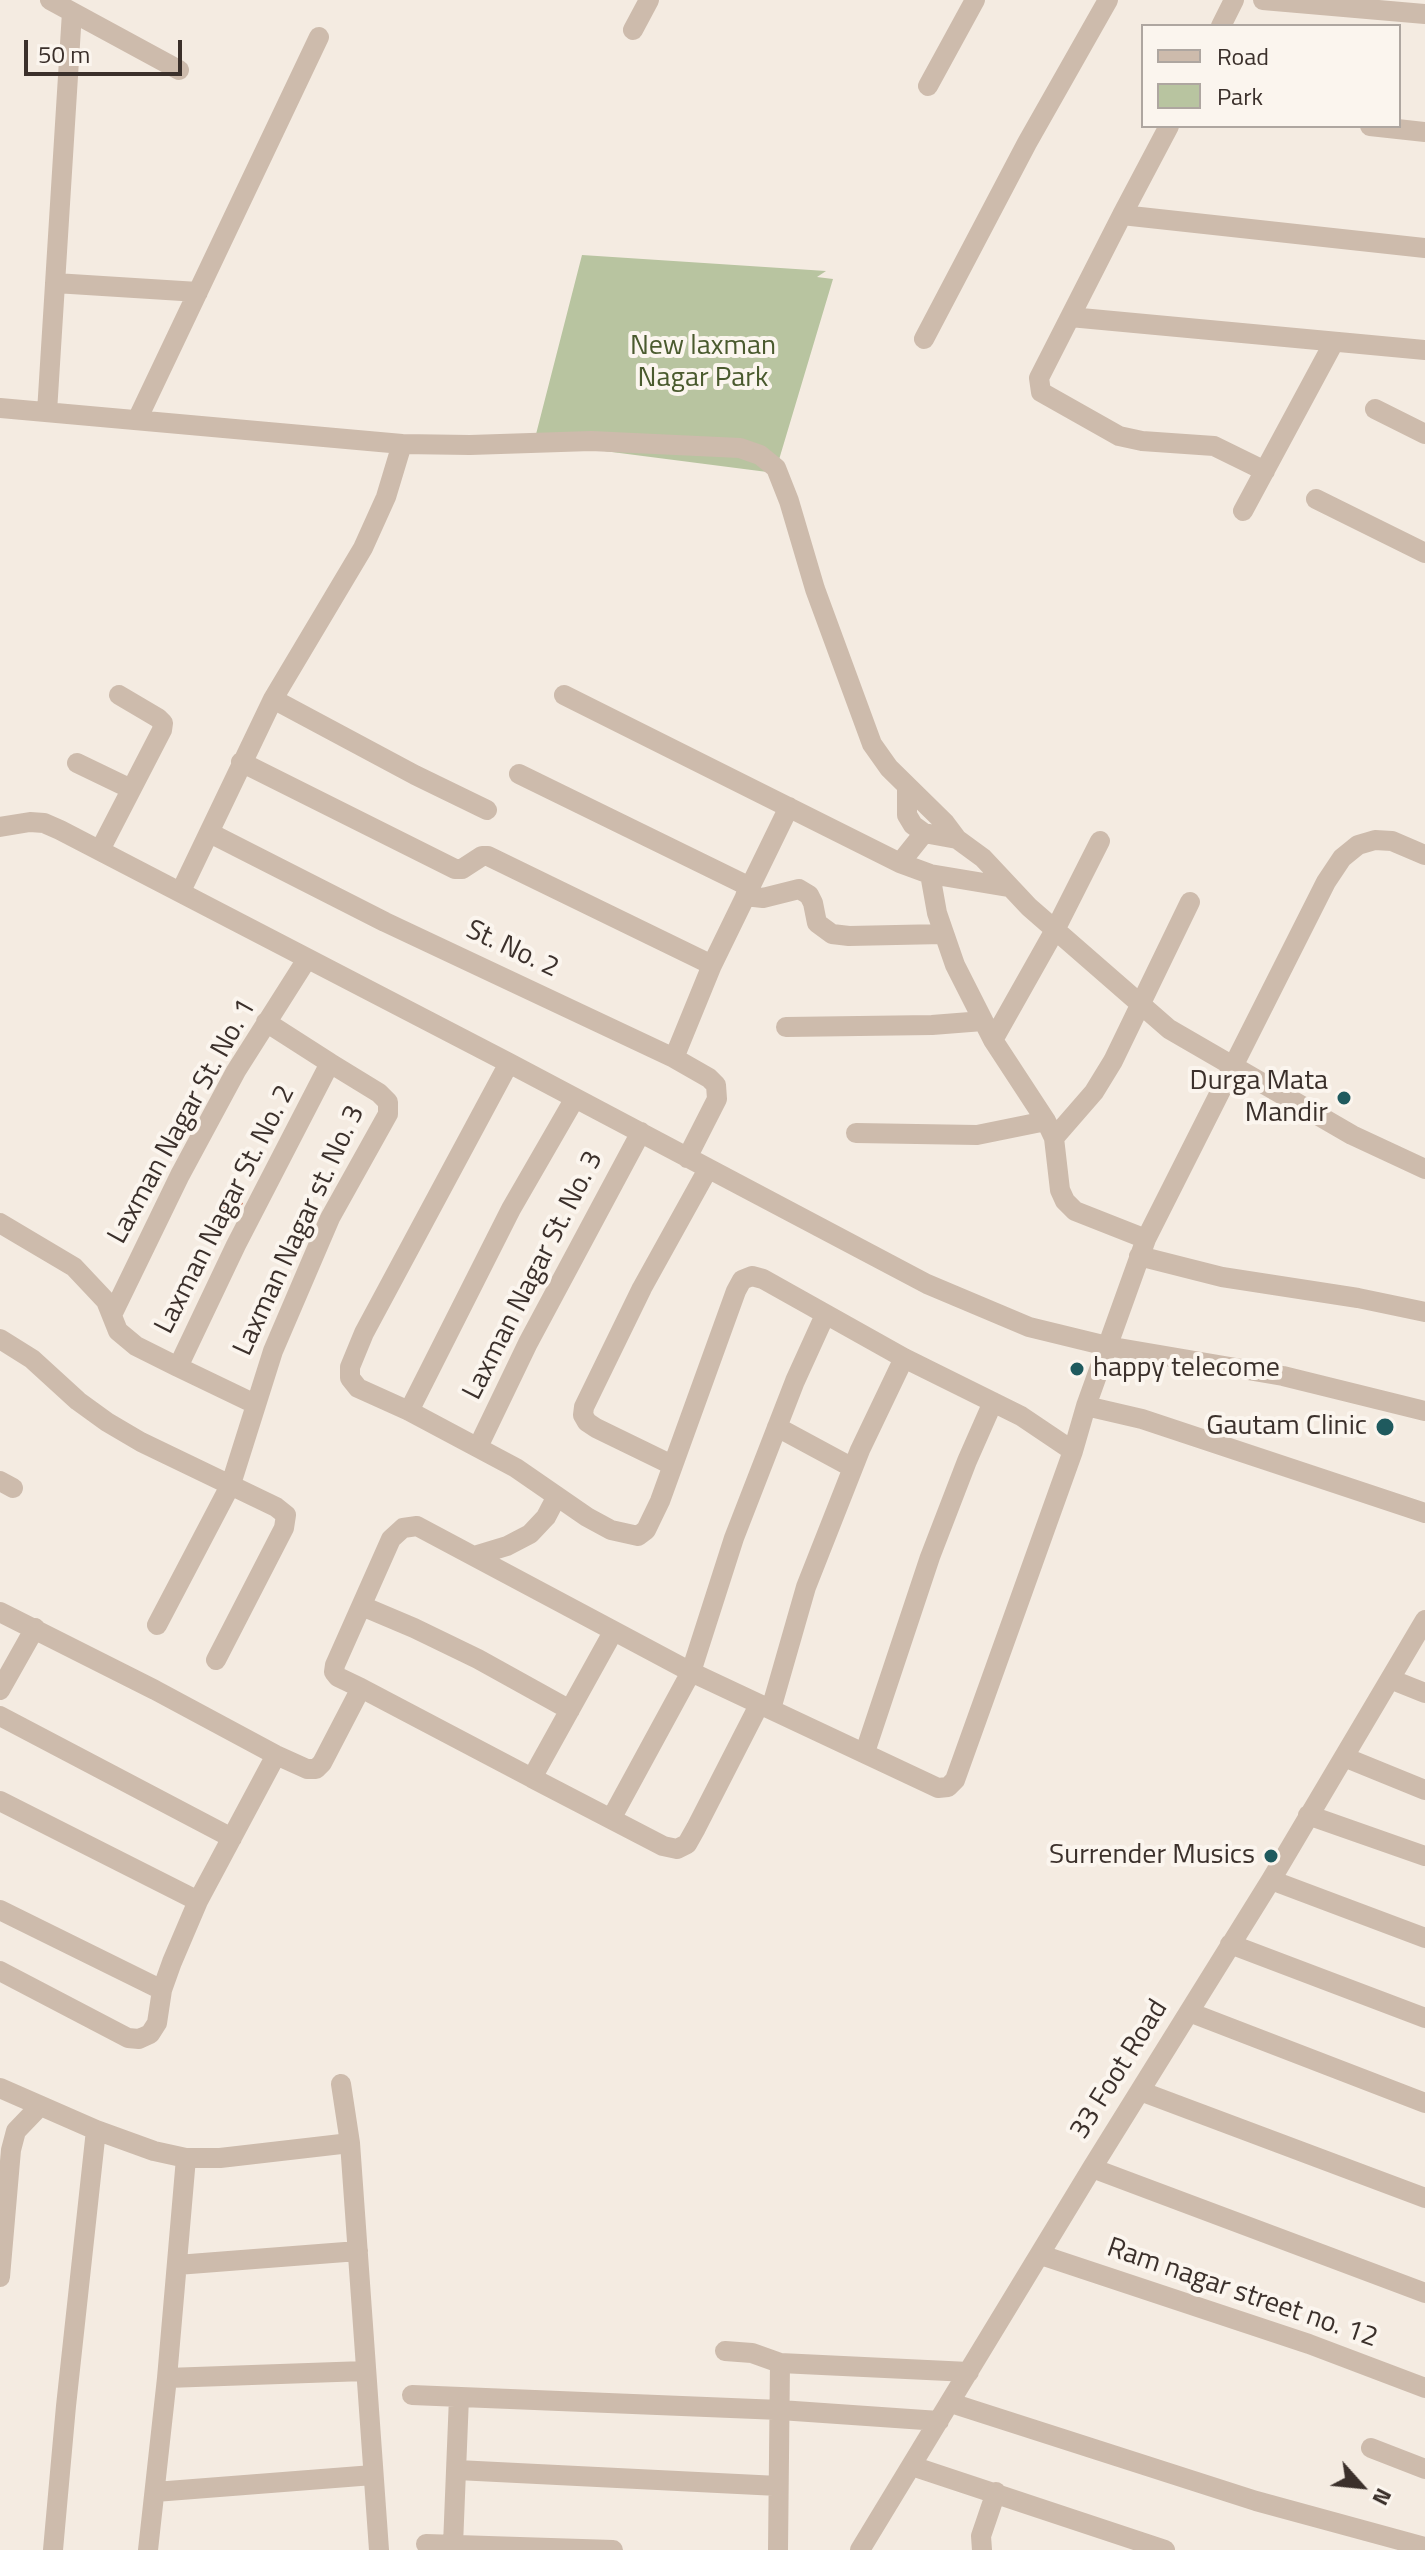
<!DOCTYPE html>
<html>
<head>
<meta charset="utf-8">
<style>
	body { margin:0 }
	#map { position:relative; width:1425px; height:2550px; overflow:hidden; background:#f4ebe1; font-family:"Titillium Web",sans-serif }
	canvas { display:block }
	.legend { position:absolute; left:1141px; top:24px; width:260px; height:104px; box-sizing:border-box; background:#fbf5ee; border:2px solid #aea6a0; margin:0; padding:10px 14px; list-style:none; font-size:24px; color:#3b302b }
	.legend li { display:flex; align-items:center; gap:16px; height:40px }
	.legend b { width:40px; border:2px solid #aea6a0 }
	.north { position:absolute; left:1321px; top:2446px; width:80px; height:80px; -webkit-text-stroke:6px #fbf5ee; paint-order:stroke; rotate:117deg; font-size:22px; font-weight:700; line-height:32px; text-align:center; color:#3b302b }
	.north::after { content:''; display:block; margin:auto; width:28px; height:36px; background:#3b302b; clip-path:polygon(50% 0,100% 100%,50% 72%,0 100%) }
	.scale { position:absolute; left:24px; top:40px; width:158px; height:36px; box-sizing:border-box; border:4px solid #3b302b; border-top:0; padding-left:10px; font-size:24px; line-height:28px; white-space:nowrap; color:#3b302b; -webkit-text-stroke:6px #fbf5ee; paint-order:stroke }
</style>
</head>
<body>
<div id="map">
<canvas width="1425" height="2550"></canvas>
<ul class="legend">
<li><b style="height:10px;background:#cdbbac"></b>Road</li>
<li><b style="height:22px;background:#b8c4a0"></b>Park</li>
</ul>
<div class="north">N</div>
<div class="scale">50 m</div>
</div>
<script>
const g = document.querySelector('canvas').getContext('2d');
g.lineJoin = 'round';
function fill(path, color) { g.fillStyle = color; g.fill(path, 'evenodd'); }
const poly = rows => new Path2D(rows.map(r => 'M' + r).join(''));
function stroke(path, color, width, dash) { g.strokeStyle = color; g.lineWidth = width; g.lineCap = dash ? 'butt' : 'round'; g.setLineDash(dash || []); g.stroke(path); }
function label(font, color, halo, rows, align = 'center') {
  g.font = font + ' "Titillium Web",sans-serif'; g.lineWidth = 8; g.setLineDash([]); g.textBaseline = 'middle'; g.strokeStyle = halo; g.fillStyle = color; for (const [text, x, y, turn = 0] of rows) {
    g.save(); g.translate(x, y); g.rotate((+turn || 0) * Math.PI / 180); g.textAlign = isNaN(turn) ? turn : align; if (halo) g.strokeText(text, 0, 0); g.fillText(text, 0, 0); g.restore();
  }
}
fill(poly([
	[582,255,826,271,817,277,833,279,775,473,534,442]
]), '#b8c4a0');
fill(poly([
	[226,1195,243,1203,234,1220,218,1212]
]), '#c8694b');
stroke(poly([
	[50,0,179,70],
	[1263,0,1425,14],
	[1221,26,1234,0],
	[633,30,649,0],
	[928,86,975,0],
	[1370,126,1425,132],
	[1122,215,1169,126],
	[55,283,198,292],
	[1070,317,1425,350],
	[924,339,1027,143,1108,0],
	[0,408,402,444,386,497,363,548,273,699,181,891],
	[1375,409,1425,434],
	[47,412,72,12],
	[137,420,319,37],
	[402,444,470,445,591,441,740,448,760,455,776,468,789,501,815,589,872,744,889,768,945,823,957,839],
	[1265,471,1214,446,1142,441,1119,436,1041,392,1039,378,1122,215,1425,248],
	[1316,499,1425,553],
	[1243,511,1334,342],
	[564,695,900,863,930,874,1008,887],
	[273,699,415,775,487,810],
	[241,762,455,869,462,869,482,856,488,856,712,965],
	[77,763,131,789],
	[519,774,750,887],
	[907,786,907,815,913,825,924,833,957,839,983,858,1029,907,1169,1029,1352,1135,1425,1169],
	[0,827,30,822,44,823,60,830,509,1063,927,1284,1029,1327,1107,1346,1283,1376,1425,1411],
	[210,833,385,922,674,1058,709,1078,716,1085,717,1099,687,1158],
	[100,850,162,730,163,723,158,718,119,695],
	[1425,855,1392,841,1375,840,1358,845,1342,858,1326,882,1146,1239,1086,1406,1142,1419,1425,1513],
	[900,863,924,833],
	[930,874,937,913,955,965,993,1040,1046,1121,1054,1138,1060,1190,1065,1201,1075,1211,1146,1239],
	[745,896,763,898,799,889,809,895,813,903,817,923,832,934,849,936,943,934],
	[786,1027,932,1025,983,1021],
	[993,1040,1055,930,1100,841],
	[674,1058,712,965,789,807],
	[509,1063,364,1333,350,1367,350,1378,358,1388,409,1411,516,1468,587,1517,611,1530,638,1536,646,1530,660,1501,736,1291,742,1280,752,1276,763,1279,904,1358,1021,1416,1073,1451,1086,1406],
	[856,1133,977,1135,1046,1121],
	[1054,1138,1094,1092,1113,1061,1190,902],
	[0,1223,74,1267,106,1301,118,1331,136,1346,178,1367,236,1245,330,1063,266,1022],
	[1139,1256,1222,1277,1358,1298,1425,1312],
	[112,1315,180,1175,236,1071,307,959],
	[0,1339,32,1359,78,1401,107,1422,141,1442,276,1507,286,1515,284,1528,216,1660],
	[178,1367,255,1404],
	[409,1411,511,1209,575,1098],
	[777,1427,853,1468],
	[478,1447,528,1343,641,1132],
	[672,1465,596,1428,587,1422,583,1415,584,1407,642,1288,708,1169],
	[0,1481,13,1488],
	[474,1556,507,1546,530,1534,546,1517,557,1496],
	[362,1606,414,1628,478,1659,570,1710],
	[0,1612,155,1690,276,1755,307,1769,316,1769,322,1763,361,1688,338,1677,334,1672,335,1665,391,1539,403,1528,417,1526,691,1672,938,1788,948,1787,955,1780,1073,1451],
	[157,1625,231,1484,273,1351,330,1218,388,1114,388,1102,379,1093,330,1063],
	[1390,1679,1425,1693],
	[361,1688,532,1778,613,1632],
	[0,1690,35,1628],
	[771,1709,806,1587,860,1450,904,1358],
	[0,1716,232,1838],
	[865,1752,930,1557,967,1461,993,1402],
	[1344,1757,1425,1790],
	[532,1778,663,1846,677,1849,687,1844,696,1828,759,1705],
	[0,1801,198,1901],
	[1308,1815,1425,1856],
	[611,1819,691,1672,734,1538,795,1381,825,1315],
	[1271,1880,1425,1938],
	[0,1910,162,1990],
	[1230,1944,1425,2018],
	[0,1971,128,2038,139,2039,150,2034,157,2023,162,1990,172,1962,198,1901,276,1755],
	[1189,2012,1425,2103],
	[341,2084,350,2143,379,2550],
	[0,2088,96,2130,66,2406,53,2550],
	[1140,2091,1425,2198],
	[96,2130,154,2151,186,2158,220,2158,350,2143],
	[1092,2168,1425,2293],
	[1041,2255,1309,2344,1425,2388],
	[177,2265,358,2251],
	[0,2277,11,2150,16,2131,40,2106],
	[725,2351,752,2353,780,2363,969,2372],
	[167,2378,365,2371],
	[412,2395,780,2410,939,2421],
	[951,2403,1256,2501,1425,2547],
	[1371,2448,1425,2469],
	[912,2466,1165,2550],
	[457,2470,778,2486],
	[155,2492,373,2475],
	[426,2544,613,2550],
	[453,2545,459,2397],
	[148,2550,167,2378,186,2158],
	[778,2550,780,2363],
	[860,2550,1092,2168,1271,1880,1425,1620],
	[982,2550,981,2536,996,2492]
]), '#cdbbac', 20);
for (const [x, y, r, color] of [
	[1344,1098,8,"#1f5a5e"],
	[1077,1369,8,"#1f5a5e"],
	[1385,1427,10,"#1f5a5e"],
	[1271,1856,8,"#1f5a5e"]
]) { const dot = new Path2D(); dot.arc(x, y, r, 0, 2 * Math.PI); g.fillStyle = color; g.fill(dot); stroke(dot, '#fbf5ee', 3); }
label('28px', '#4a5a2e', '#fbf5ee', [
	["New laxman",703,347],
	["Nagar Park",703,379]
]);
label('28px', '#3b302b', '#fbf5ee', [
	["St. No. 2",512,950,25],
	["Laxman Nagar St. No. 1",183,1122,-61],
	["Laxman Nagar St. No. 2",226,1210,-63],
	["Laxman Nagar st. No. 3",300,1231,-65],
	["Laxman Nagar St. No. 3",534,1276,-63],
	["33 Foot Road",1120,2070,-58],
	["Ram nagar street no. 12",1242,2294,19]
]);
label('28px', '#3b302b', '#fbf5ee', [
	["Durga Mata",1328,1082],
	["Mandir",1328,1114],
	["happy telecome",1093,1369,"left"],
	["Gautam Clinic",1367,1427],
	["Surrender Musics",1255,1856]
], 'right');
</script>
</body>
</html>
